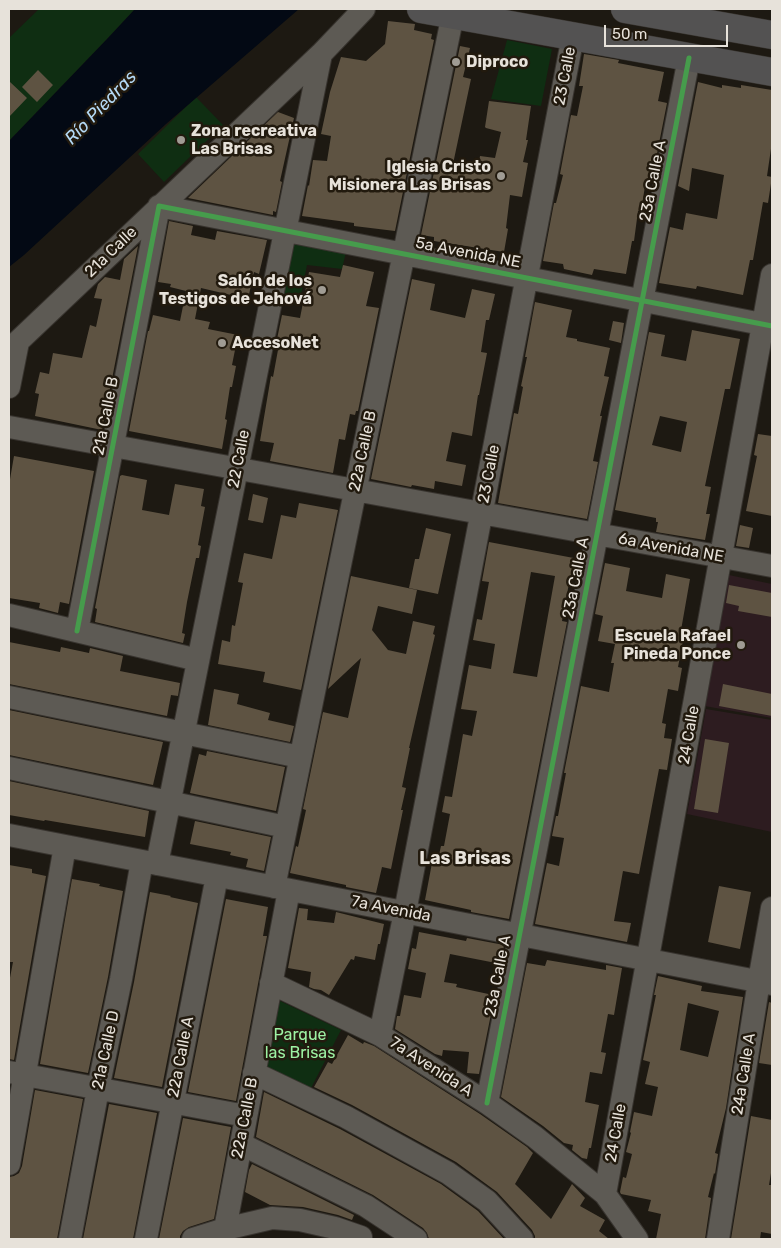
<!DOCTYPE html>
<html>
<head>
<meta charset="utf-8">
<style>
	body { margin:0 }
	#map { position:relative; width:781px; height:1248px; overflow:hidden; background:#1d1912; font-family:Rubik,sans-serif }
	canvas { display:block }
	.frame { position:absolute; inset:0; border:10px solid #e7e2da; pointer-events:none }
	.scale { position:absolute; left:604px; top:25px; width:124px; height:22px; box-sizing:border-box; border:2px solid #e7e2da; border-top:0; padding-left:6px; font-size:15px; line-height:18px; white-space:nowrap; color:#e7e2da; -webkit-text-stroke:4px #221a0e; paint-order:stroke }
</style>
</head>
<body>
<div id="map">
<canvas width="781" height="1248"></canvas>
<div class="frame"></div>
<div class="scale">50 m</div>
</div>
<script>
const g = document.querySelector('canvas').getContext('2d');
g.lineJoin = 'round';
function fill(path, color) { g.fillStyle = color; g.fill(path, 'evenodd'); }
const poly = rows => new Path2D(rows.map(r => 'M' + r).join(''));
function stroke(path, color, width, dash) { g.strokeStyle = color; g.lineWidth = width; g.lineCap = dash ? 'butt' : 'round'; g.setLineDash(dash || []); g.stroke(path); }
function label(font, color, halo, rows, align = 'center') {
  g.font = font + ' Rubik,sans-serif'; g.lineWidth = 5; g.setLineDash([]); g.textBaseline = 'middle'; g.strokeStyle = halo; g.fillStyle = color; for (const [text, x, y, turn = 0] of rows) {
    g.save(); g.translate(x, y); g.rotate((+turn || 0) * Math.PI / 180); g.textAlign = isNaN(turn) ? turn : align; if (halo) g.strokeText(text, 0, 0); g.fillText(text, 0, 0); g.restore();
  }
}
fill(poly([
	[724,574,772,584,772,718,699,705],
	[706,709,772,720,772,832,687,814]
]), '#2d1c20');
fill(poly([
	[39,9,135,9,108,38,9,141,9,38],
	[507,40,552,49,541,106,491,99],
	[196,97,223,125,164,182,138,154],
	[286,240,346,252,342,269,307,265,299,305,273,302],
	[280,1001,341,1030,309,1092,263,1070]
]), '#0f2e12');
fill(poly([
	[135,9,299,9,166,124,24,255,9,267,9,141,108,38]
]), '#030914');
fill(poly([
	[388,21,415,24,414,30,432,34,431,39,434,40,395,231,354,226,354,223,302,216,308,185,309,186,313,160,327,161,331,136,321,134,330,92,341,57,366,61,385,44],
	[460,46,470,48,463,77,471,79,453,164,478,169,480,156,495,158,501,132,486,128,485,127,489,101,531,106,526,140,528,140,523,162,528,163,522,197,510,195,506,228,508,229,504,252,434,241,434,237,421,235],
	[584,54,619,60,618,63,664,72,658,101,667,103,653,174,652,174,651,181,646,180,641,211,638,211,634,241,632,241,626,274,594,269,592,275,564,269,563,264,543,261,554,203,556,203,563,175,560,174,571,115,577,116,583,86,579,86],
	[38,70,53,85,37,102,22,87],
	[9,81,27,98,9,117],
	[698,82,722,88,722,85,741,88,741,85,772,90,772,142,767,176,772,177,768,203,763,202,753,260,750,260,743,295,697,286,696,289,659,283,670,227,683,230,686,213,717,219,724,175,692,168,689,191,678,186],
	[278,112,294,118,280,181,282,182,276,212,273,211,273,215,188,198],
	[169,221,193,226,191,235,215,240,217,231,267,240,259,274,254,272,248,299,201,288,195,319,210,322,208,329,238,335,232,365,236,366,232,387,230,387,225,419,227,420,222,449,129,431,148,331,149,331,153,315,180,321,186,291,170,287,171,284,158,282],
	[138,246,102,430,35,416,39,394,35,393,40,372,49,374,53,353,82,358,90,325,96,327,102,299,94,298,98,284,105,277,120,280,124,259],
	[343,265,374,272,366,306,379,308,358,411,356,411,355,415,350,414,345,440,339,439,333,473,270,461,274,443,260,441,271,376,273,377,280,339,277,339,282,315,300,318,309,272,340,277],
	[412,279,435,284,430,310,465,318,472,289,495,294,489,320,486,320,481,352,487,353,479,395,478,395,472,436,452,432,446,461,466,465,462,486,435,481,434,489,412,485,411,487,371,479],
	[535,302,572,310,566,337,577,339,577,341,610,348,604,376,609,377,600,416,602,416,593,461,598,462,587,519,498,503,514,413,518,414,523,387,521,386,527,357,525,357],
	[613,321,624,323,621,343,609,340],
	[692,330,740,339,730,389,725,389,705,486,711,487,706,514,710,514,705,540,656,532,658,522,656,522,656,518,615,510,649,332,665,335,661,356,686,361],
	[660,416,687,422,681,452,652,445],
	[758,434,772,436,772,516,746,511,757,456,754,455],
	[14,456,94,471,69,604,60,602,58,613,39,608,40,603,9,598,9,485],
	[122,475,147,480,142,510,169,515,175,484,204,489,201,506,205,507,198,545,201,546,199,558,196,558,187,602,182,633,185,634,183,643,95,622,97,609,95,608,120,476],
	[253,494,268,498,263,523,248,520],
	[299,503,338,510,301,690,263,682,265,672,218,664,222,640,230,642,232,625,235,626,243,583,238,582,244,553,272,559,281,515,296,518],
	[740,525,753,528,749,548,736,546],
	[426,528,451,534,438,594,409,588,415,559,419,559],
	[489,542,579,559,575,579,570,578,562,621,567,622,509,919,471,912,471,910,425,900,432,863,437,864,441,846,444,846,450,814,442,812,445,796,452,797,463,734,472,736,477,711,461,709,469,665,491,669,495,644,473,640,477,619,482,620,489,582,482,581],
	[531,572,555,576,537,677,513,673],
	[605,563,630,568,626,591,662,598,666,574,690,579,680,636,684,636,678,667,682,668,678,691,668,689,662,723,666,724,664,738,672,739,667,770,659,769,639,874,623,871,614,921,631,923,627,942,535,924,547,863,559,866,564,838,552,836,556,816,558,816,566,773,564,773,581,686,609,692,614,663,611,663,615,644,598,641,603,616,595,614],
	[351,576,417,590,412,614,378,606,372,630,388,650,406,654,413,621,435,626,433,634,435,635,409,748,410,748,402,787,406,788,401,810,403,810,394,854,391,869,382,867,376,893,346,887,346,885,290,873,296,846,298,847,306,810,303,809,323,712,348,718,361,658,328,689],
	[729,585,772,593,772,617,738,611,739,606,726,603],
	[9,642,60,652,61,647,89,653,90,648,123,656,120,671,180,683,178,696,171,695,167,716,9,684],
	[723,684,772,694,772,716,719,706],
	[214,689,239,694,237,704,270,713,268,720,294,726,290,742,208,725],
	[9,710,163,742,153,785,9,755],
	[705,739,729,743,718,813,694,809],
	[207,751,285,767,276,811,190,793,199,754,206,756],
	[9,781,149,811,145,837,45,820,44,821,9,815],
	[195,821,271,837,264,871,246,867,248,859,230,855,231,852,190,844],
	[9,865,32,869,32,873,46,876,14,1060,9,1059,9,983,13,962,9,962],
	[72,879,100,884,99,886,123,891,108,977,88,1073,40,1064],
	[719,886,751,892,740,949,708,942],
	[150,892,171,896,170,897,198,903,162,1087,114,1078,134,982],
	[226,899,268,907,263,936,267,936,236,1101,188,1092],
	[299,908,308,909,307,920,334,923,336,912,384,924,380,944,378,944,375,960,355,956,354,960,351,959,329,995,321,990,314,989,309,987,311,972,288,968],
	[419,932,466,941,467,938,504,945,501,964,450,954,444,982,457,984,456,987,493,995,490,1009,492,1009,479,1074,467,1073,469,1052,443,1050,442,1056,435,1054,395,1029,397,1016,400,1016,404,995,421,998,426,973,408,969,412,948,416,949],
	[547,960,606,970,606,965,622,968,614,1015,608,1014,601,1052,606,1053,602,1074,590,1072,585,1102,599,1105,591,1148,589,1148,587,1159,582,1158,572,1150,573,1145,564,1143,543,1126,501,1097,527,963,545,966],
	[658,976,702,986,701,991,743,997,726,1108,715,1153,718,1154,715,1174,714,1173,708,1197,711,1198,705,1239,656,1239,661,1214,648,1211,651,1200,621,1194,620,1192,623,1177,626,1178,632,1154,626,1152,631,1133,630,1132,634,1112,652,1116,658,1087,645,1084,650,1062,643,1060,656,995,654,995],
	[688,1003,719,1011,708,1057,680,1050],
	[769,1002,772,1003,772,1065,759,1063],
	[348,1035,363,1044,364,1042,374,1046,480,1114,527,1147,533,1153,515,1184,551,1219,572,1184,585,1198,580,1206,605,1220,599,1231,609,1239,535,1239,535,1236,532,1230,497,1192,456,1162,352,1105,314,1087,328,1062,332,1064],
	[35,1090,83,1099,57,1239,9,1239,9,1177,14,1176,19,1173,22,1166],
	[264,1092,340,1129,441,1184,478,1211,504,1239,429,1239,427,1233,423,1228,373,1195,256,1137],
	[109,1104,157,1113,133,1239,83,1239],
	[751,1116,772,1120,772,1167,769,1185,772,1185,772,1234,761,1232,760,1239,731,1239],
	[183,1118,231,1127,214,1219,189,1227,183,1231,180,1236,180,1239,159,1239],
	[252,1164,354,1215,352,1220,338,1215,303,1207,270,1205,245,1192,249,1170]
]), '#5e5342');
const minor = poly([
	[9,350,321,54,364,9],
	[9,387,18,342],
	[9,427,772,566],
	[9,615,198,660],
	[77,631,159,206,772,326],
	[9,697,300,757],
	[9,768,286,827],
	[9,835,772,984],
	[157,864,321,54],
	[274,887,453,14],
	[271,983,380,1035,487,1103,535,1137,605,1194,637,1239],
	[380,1035,405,912,573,36],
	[9,1072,246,1116],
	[254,1073,346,1117,448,1173,487,1201,522,1239],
	[487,1103,689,58],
	[241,1144,366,1206,416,1239],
	[9,1164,65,846],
	[605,1194,772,275],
	[225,1229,289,890],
	[70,1239,98,1089,121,979,142,861],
	[146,1239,217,876],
	[193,1239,225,1229,272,1218,300,1220,335,1228,361,1237],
	[718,1239,759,981,772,908]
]);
const major = poly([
	[421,9,772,72],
	[625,9,772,35]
]);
stroke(minor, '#38342f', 24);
stroke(major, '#38342f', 29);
stroke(minor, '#5d5a54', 22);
stroke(major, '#535252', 28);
stroke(poly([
	[77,631,159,206,772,326],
	[487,1103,689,58]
]), '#469c4c', 5);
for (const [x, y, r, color] of [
	[456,62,5,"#a09c94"],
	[181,140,5,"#a09c94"],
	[501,176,5,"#a09c94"],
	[322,290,5,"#a09c94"],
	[222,343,5,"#a09c94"],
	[741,645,5,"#a09c94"]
]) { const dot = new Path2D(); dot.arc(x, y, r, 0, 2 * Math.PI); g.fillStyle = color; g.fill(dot); stroke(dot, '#221a0e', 2); }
label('bold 16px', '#e7e2da', '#221a0e', [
	["Diproco",466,62],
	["Zona recreativa",191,131],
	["Las Brisas",191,149],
	["Iglesia Cristo",491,167,"right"],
	["Misionera Las Brisas",491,185,"right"],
	["Salón de los",312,281,"right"],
	["Testigos de Jehová",312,299,"right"],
	["AccesoNet",232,343],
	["Escuela Rafael",731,636,"right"],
	["Pineda Ponce",731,654,"right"]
], 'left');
label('16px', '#e7e2da', '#221a0e', [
	["23 Calle",565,76,-79],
	["23a Calle A",653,181,-79],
	["21a Calle",111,252,-44],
	["5a Avenida NE",468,253,11],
	["21a Calle B",106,416,-79],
	["22a Calle B",363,451,-78],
	["22 Calle",239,459,-79],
	["23 Calle",489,474,-79],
	["6a Avenida NE",671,548,10],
	["23a Calle A",576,578,-79],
	["24 Calle",689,735,-80],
	["7a Avenida",391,909,11],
	["23a Calle A",498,976,-79],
	["21a Calle D",106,1050,-78],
	["22a Calle A",181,1057,-79],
	["7a Avenida A",431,1067,33],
	["24a Calle A",744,1074,-81],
	["22a Calle B",245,1118,-79],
	["24 Calle",616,1133,-80]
]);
label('16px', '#9df2a3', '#221a0e', [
	["Parque",300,1035],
	["las Brisas",300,1053]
]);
label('italic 18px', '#b4d9f5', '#221a0e', [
	["Río Piedras",101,108,-46]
]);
label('bold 18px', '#e7e2da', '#221a0e', [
	["Las Brisas",465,859]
]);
</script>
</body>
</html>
